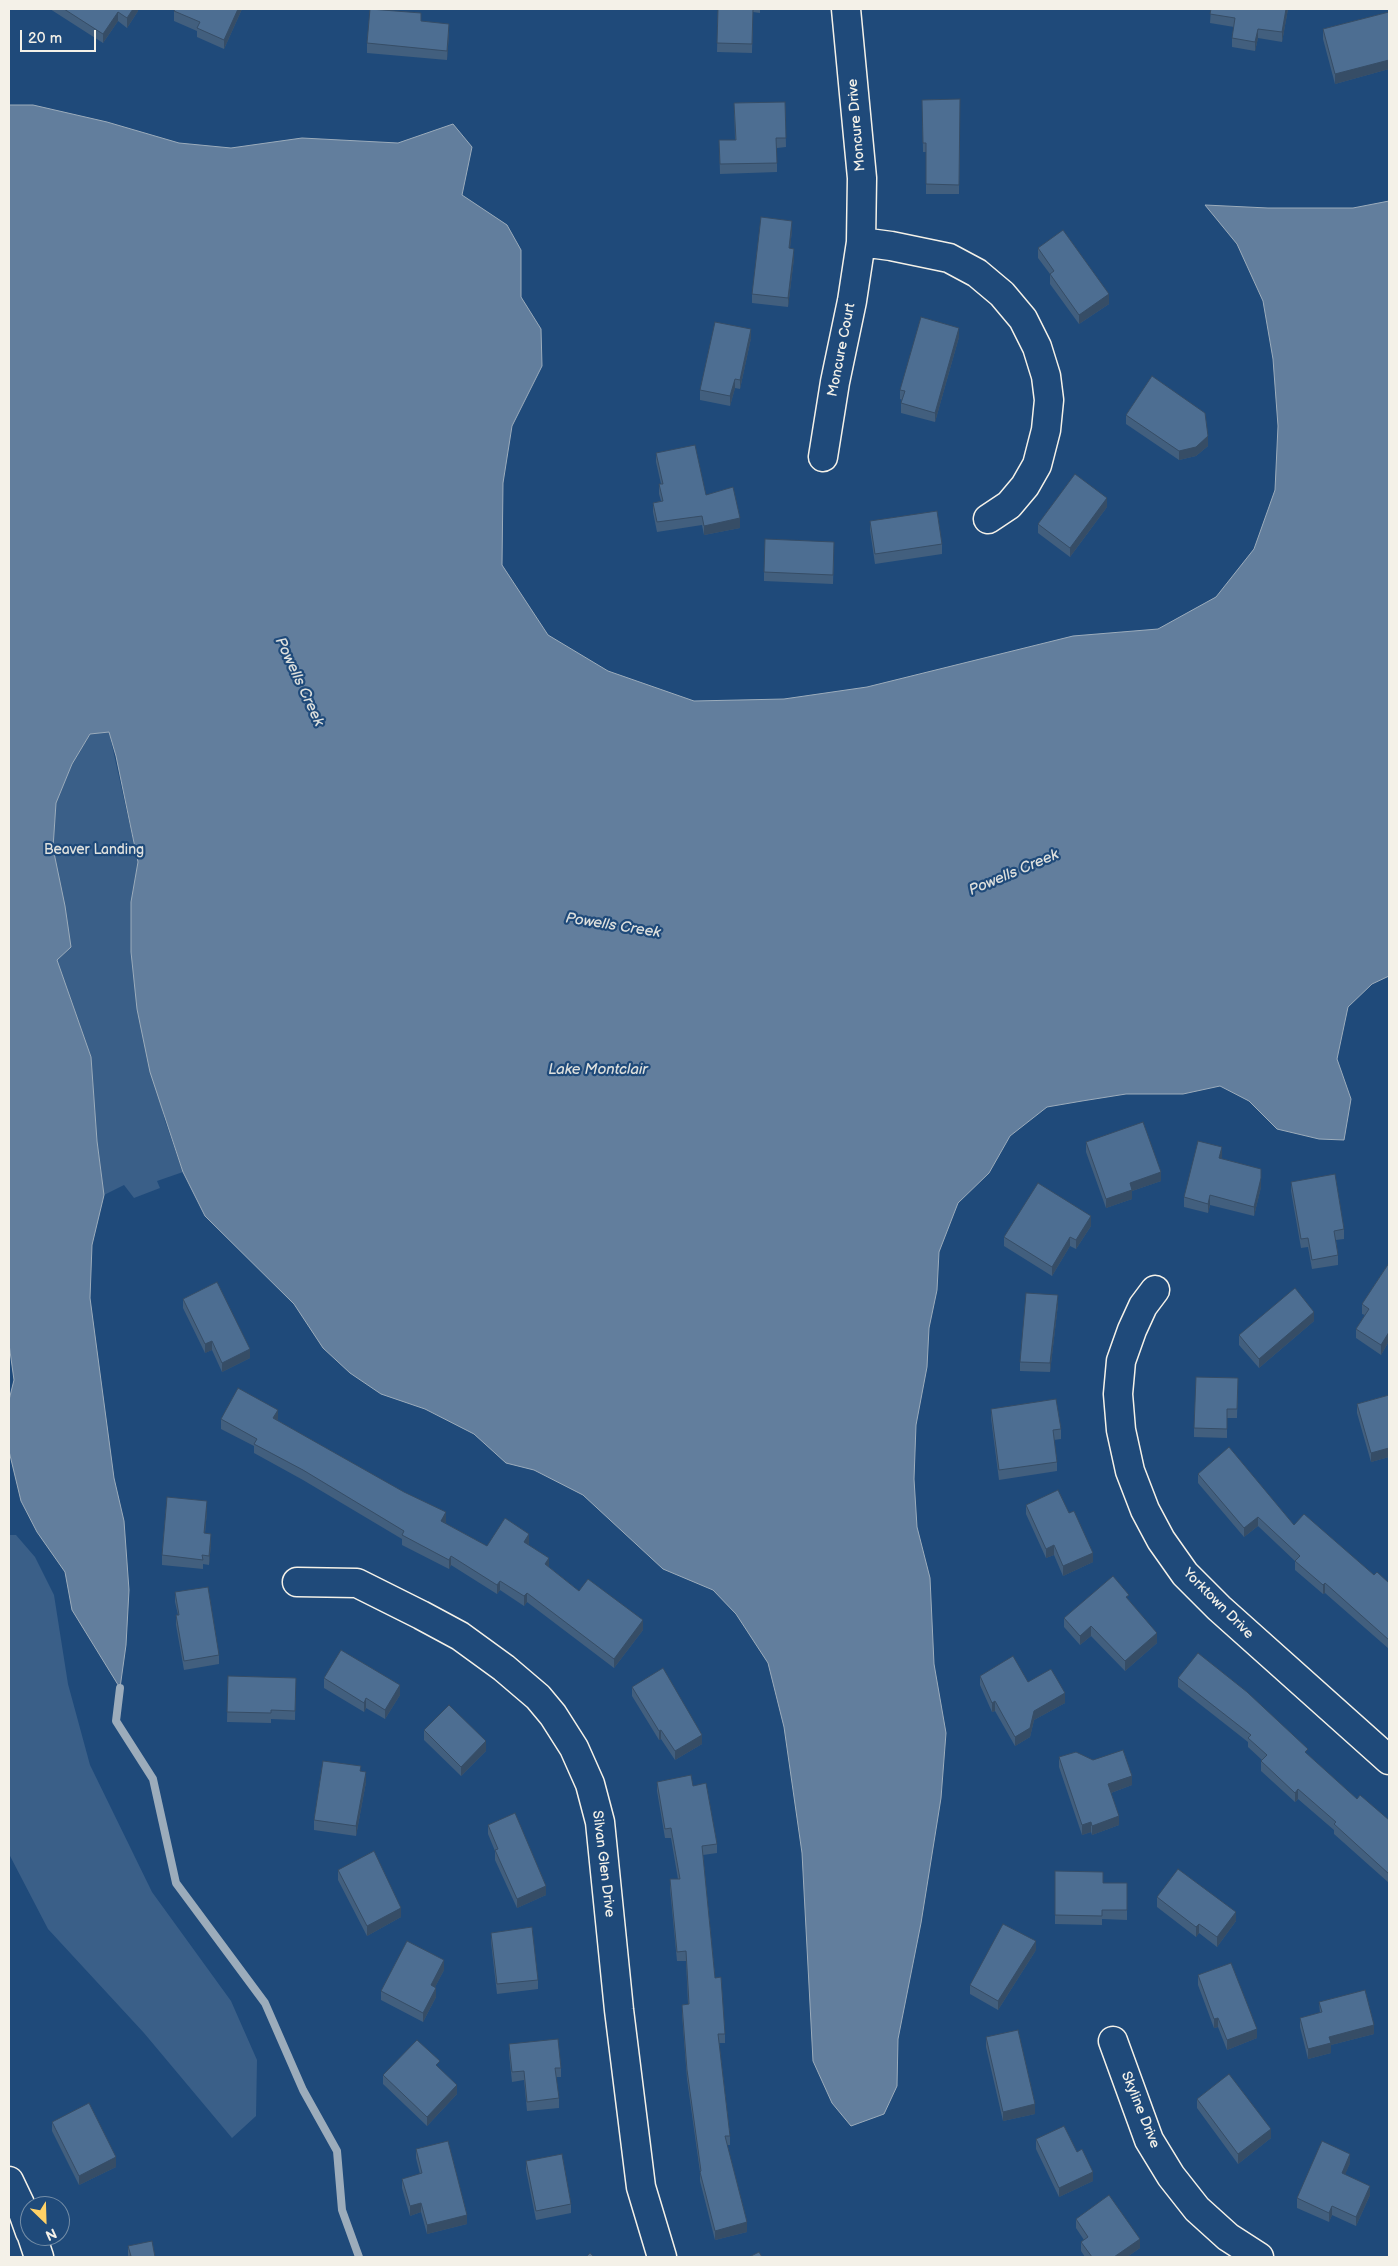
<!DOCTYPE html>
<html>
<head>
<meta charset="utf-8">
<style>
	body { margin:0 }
	#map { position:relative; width:1398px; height:2266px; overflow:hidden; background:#1f4a7a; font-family:"Balsamiq Sans",sans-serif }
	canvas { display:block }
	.frame { position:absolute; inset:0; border:10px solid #f4f1e8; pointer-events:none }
	.north { position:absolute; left:20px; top:2196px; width:50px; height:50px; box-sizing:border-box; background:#1f4a7a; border:1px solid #748da6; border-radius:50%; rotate:156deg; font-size:14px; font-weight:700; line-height:20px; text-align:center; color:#f4f1e8 }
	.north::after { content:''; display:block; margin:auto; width:18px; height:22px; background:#ffd166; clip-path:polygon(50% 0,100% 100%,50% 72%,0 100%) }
	.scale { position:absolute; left:20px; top:30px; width:76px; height:22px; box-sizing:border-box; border:2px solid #f4f1e8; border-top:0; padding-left:6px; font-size:15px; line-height:18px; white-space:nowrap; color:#f4f1e8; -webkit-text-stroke:4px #1f4a7a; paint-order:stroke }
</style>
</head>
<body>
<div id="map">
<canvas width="1398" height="2266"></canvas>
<div class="frame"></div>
<div class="north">N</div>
<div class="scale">20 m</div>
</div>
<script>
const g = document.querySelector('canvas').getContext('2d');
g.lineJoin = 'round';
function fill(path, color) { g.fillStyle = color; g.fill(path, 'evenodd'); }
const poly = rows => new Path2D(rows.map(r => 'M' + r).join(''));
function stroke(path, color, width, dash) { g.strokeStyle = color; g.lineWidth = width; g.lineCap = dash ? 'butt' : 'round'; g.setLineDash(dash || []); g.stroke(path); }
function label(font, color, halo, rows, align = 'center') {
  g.font = font + ' "Balsamiq Sans",sans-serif'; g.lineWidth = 4.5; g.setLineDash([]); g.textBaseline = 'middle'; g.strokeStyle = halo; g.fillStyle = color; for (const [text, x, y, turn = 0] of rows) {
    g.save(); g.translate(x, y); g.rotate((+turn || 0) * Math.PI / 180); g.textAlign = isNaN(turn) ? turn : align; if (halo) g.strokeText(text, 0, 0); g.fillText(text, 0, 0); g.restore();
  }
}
fill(poly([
	[109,732,138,862,131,902,131,952,137,1009,165,1121,183,1172,157,1181,160,1188,134,1198,124,1185,104,1195,97,1141,91,1057,57,960,53,848,56,803,72,764,90,734],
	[9,1535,16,1535,35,1557,54,1595,68,1684,90,1765,152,1892,231,2001,257,2060,256,2116,232,2138,144,2033,48,1929,9,1854]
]), '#3a5f88');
const water = poly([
	[9,105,33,105,107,122,179,143,231,148,302,138,398,143,453,124,472,147,462,195,507,225,521,250,521,297,541,329,542,366,512,426,503,483,502,565,548,635,608,671,694,701,784,699,867,687,1073,636,1158,629,1216,597,1254,549,1275,490,1278,426,1273,359,1263,301,1237,244,1205,205,1268,208,1353,208,1389,201,1389,976,1372,984,1348,1007,1337,1059,1351,1099,1344,1140,1319,1139,1277,1129,1249,1101,1220,1086,1183,1094,1126,1094,1082,1101,1047,1107,1010,1136,989,1173,958,1203,939,1252,937,1290,929,1328,927,1367,916,1425,914,1479,917,1527,930,1578,934,1664,946,1733,941,1798,921,1923,898,2039,897,2086,884,2114,851,2126,832,2103,813,2061,802,1853,784,1727,768,1663,736,1614,713,1590,663,1569,583,1495,534,1470,506,1463,474,1434,425,1409,381,1394,350,1373,323,1348,294,1304,205,1216,183,1172,150,1072,137,1009,131,952,131,902,138,862,116,756,109,732,90,734,72,764,56,803,53,848,65,906,71,947,57,960,91,1057,97,1141,104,1195,92,1245,90,1298,114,1478,124,1521,129,1590,126,1645,120,1688,72,1610,65,1572,37,1532,21,1501,9,1451,9,1400,14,1380,9,1344,9,105]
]);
fill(water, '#627e9d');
stroke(water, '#9cacbb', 1);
stroke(poly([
	[120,1688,116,1721,153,1779,176,1883,265,2003,303,2090,337,2151,342,2210,359,2257]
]), '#9cacbb', 8);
const street = poly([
	[861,242,891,246,949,258,977,273,1002,294,1023,319,1037,347,1046,376,1049,400,1046,430,1037,465,1025,486,1009,505,988,519],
	[823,457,835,382,852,301,861,242,862,178,846,9],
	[1155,1290,1143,1306,1132,1330,1121,1361,1118,1394,1121,1430,1130,1471,1145,1510,1161,1540,1185,1574,1219,1608,1389,1760],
	[297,1582,357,1583,421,1615,460,1636,504,1668,538,1697,553,1715,574,1748,590,1784,600,1822,619,2010,641,2187,662,2257],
	[1113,2041,1149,2140,1171,2176,1197,2209,1228,2237,1259,2257],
	[9,2181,20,2204,30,2232],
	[32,2236,39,2257]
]);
stroke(street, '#f4f1e8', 31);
stroke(street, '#1f4a7a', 28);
fill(poly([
	[50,9,138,9,138,11,127,28,118,21,103,43],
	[242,9,224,49,197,37,197,31,174,21,174,11],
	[718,9,760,9,760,13,753,12,752,53,717,52],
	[1211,9,1288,9,1282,42,1258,38,1255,51,1232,47,1232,38,1234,27,1210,23],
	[1389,12,1389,69,1335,84,1323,39,1323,29],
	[449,33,447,60,367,53,367,43],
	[960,99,959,194,926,194,926,152,923,152,922,100],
	[785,102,786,147,777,148,777,172,720,174,719,140,735,140,734,103],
	[792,230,790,248,794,258,788,307,752,303,752,294],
	[1038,248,1109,304,1079,324,1050,284,1050,274,1038,258],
	[959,337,935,422,901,413,901,403,902,400,900,399,900,390],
	[751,338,740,389,735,388,730,406,700,400,700,390],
	[1126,415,1208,446,1196,456,1179,460,1126,424],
	[656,453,706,495,740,528,704,535,702,525,657,532,653,512,653,503,661,501,659,494,659,484,661,484,656,462],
	[1107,507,1070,557,1038,533,1038,524],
	[870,521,942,544,942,554,875,564,870,530],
	[834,551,833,584,764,581,764,572],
	[1086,1142,1161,1181,1132,1191,1132,1199,1106,1208,1086,1152],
	[1222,1157,1221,1159,1261,1187,1254,1216,1210,1205,1208,1213,1184,1207,1184,1197],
	[1291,1182,1344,1229,1344,1239,1336,1240,1338,1255,1338,1265,1312,1269,1308,1247,1301,1248,1291,1191],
	[1091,1226,1076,1249,1070,1246,1052,1276,1004,1246,1004,1237],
	[1389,1263,1389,1341,1381,1355,1356,1338,1356,1329,1365,1315,1362,1314,1362,1304],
	[183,1299,250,1358,222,1372,212,1350,205,1353,183,1308],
	[1058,1304,1050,1372,1020,1371,1020,1362],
	[1314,1321,1259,1368,1239,1345,1239,1335],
	[1238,1378,1237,1418,1227,1418,1227,1438,1194,1437,1194,1428],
	[1389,1395,1389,1457,1371,1462,1357,1413,1357,1404],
	[991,1409,1061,1429,1061,1439,1054,1440,1057,1462,1057,1471,999,1480,991,1418],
	[221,1419,278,1419,277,1420,446,1522,445,1523,487,1546,529,1543,528,1545,549,1567,579,1591,643,1630,614,1668,527,1602,524,1606,500,1590,497,1594,451,1565,449,1569,402,1545,402,1539,303,1480,254,1453,254,1446,221,1429],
	[1198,1474,1294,1525,1374,1575,1389,1583,1389,1649,1325,1593,1323,1594,1295,1570,1295,1561,1258,1526,1244,1537,1198,1483],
	[1026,1505,1069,1513,1093,1562,1063,1576,1054,1555,1046,1558,1026,1514],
	[207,1511,205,1533,211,1544,209,1565,203,1564,203,1569,162,1565,162,1555],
	[175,1592,219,1655,219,1664,184,1670,176,1625,176,1615,178,1615,175,1602],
	[1129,1600,1157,1643,1125,1671,1091,1636,1080,1645,1064,1627,1064,1618],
	[228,1676,296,1678,295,1720,271,1719,271,1723,227,1722],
	[980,1676,1028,1682,1065,1703,1034,1720,1030,1737,1015,1746,995,1711,992,1712,980,1685],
	[324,1678,400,1695,385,1719,366,1708,364,1712,324,1688],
	[1178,1678,1308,1755,1357,1799,1389,1820,1389,1883,1334,1834,1334,1830,1298,1799,1295,1802,1261,1771,1261,1761,1262,1760,1248,1747,1248,1742,1178,1687],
	[632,1687,702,1744,675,1760,661,1739,659,1740,632,1696],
	[424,1730,486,1751,461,1776,424,1740],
	[1059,1757,1132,1785,1111,1793,1119,1825,1092,1835,1091,1832,1082,1835,1059,1767],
	[366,1782,356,1836,314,1830,314,1820],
	[657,1782,693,1786,717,1844,717,1853,703,1855,715,1978,725,2034,725,2043,719,2043,730,2136,730,2145,727,2145,747,2232,715,2240,700,2181,700,2172,687,2079,682,2014,682,2005,688,2004,686,1961,677,1961,670,1889,670,1879,678,1879,671,1838,665,1838,657,1791],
	[488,1825,546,1895,517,1908,495,1860,495,1851,488,1834],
	[338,1870,401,1917,367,1936,338,1880],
	[1055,1871,1103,1883,1127,1883,1127,1920,1102,1919,1102,1925,1055,1924],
	[1157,1897,1236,1921,1217,1947,1199,1933,1196,1937,1157,1907],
	[491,1933,538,1980,538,1989,497,1994,491,1942],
	[1036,1950,998,2010,970,1994,970,1985],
	[444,1970,435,1987,436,1997,423,2022,381,2000,381,1991],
	[1198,1975,1257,2038,1227,2050,1218,2027,1214,2028,1198,1985],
	[1319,2002,1374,2034,1331,2045,1331,2053,1308,2059,1300,2027,1300,2018,1320,2013],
	[986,2037,1035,2114,1003,2121,986,2047],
	[509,2044,561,2068,561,2077,556,2077,559,2098,559,2108,527,2111,524,2080,512,2082,509,2053],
	[383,2075,457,2094,427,2126,383,2084],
	[1197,2099,1271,2138,1238,2164,1197,2108],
	[52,2122,116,2167,79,2185,52,2131],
	[1036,2139,1077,2152,1093,2181,1059,2197,1036,2149],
	[416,2149,467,2224,427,2234,421,2212,410,2216,402,2188,402,2179,420,2174,416,2158],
	[526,2161,571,2204,571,2213,536,2220,526,2170],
	[1350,2163,1345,2174,1370,2195,1356,2226,1332,2215,1329,2222,1297,2208,1297,2198],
	[1076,2219,1140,2248,1127,2257,1085,2257,1081,2251,1081,2242,1084,2240,1076,2228],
	[128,2246,155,2257,128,2257]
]), '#425f7e');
fill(poly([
	[133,9,138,9,138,11,127,28,127,18],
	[238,9,242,9,224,49,224,40],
	[1286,9,1288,9,1282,42,1282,32],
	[118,12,118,21,103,43,103,34],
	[449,24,449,33,447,60,447,51],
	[1258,29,1258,38,1255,51,1255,42],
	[1389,60,1389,69,1335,84,1335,74],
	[792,221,792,230,789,257,789,248],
	[794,249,794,258,788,307,788,298],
	[1109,294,1109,304,1079,324,1079,315],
	[959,328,959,337,935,422,935,413],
	[751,329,751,338,740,389,740,380],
	[735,379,735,388,730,406,730,396],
	[1208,436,1208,446,1196,456,1179,460,1179,451],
	[1107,498,1107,507,1070,557,1070,548],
	[740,518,740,528,704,535,704,526],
	[1222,1147,1222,1157,1219,1168,1219,1158],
	[1161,1172,1161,1181,1132,1191,1132,1199,1106,1208,1106,1199,1130,1183],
	[1261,1178,1261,1187,1254,1216,1254,1207],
	[1210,1195,1210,1205,1208,1213,1208,1204],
	[1091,1216,1091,1226,1076,1249,1076,1240],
	[1070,1237,1070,1246,1052,1276,1052,1267],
	[1058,1295,1058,1304,1050,1372,1050,1363],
	[1314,1312,1314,1321,1259,1368,1259,1359],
	[1389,1332,1389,1341,1381,1355,1381,1345],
	[212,1341,212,1350,205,1353,205,1344],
	[250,1349,250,1358,222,1372,222,1363],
	[278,1410,278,1419,273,1428,273,1418],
	[1389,1448,1389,1457,1371,1462,1371,1453],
	[207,1501,207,1511,204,1542,204,1533],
	[446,1512,446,1522,441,1531,441,1521],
	[1258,1517,1258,1526,1244,1537,1244,1528],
	[211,1534,211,1544,209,1565,209,1556],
	[529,1534,529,1543,524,1551,524,1542],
	[1054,1545,1054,1555,1046,1558,1046,1549],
	[1093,1553,1093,1562,1063,1576,1063,1566],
	[451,1556,451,1565,449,1569,449,1560],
	[549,1558,549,1567,545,1564],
	[500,1581,500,1590,497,1594,497,1585],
	[1325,1583,1325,1593,1323,1594,1323,1585],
	[527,1593,527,1602,524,1606,524,1596],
	[643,1620,643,1630,614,1668,614,1659],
	[1091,1626,1091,1636,1080,1645,1080,1636],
	[1157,1633,1157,1643,1125,1671,1125,1661],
	[400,1685,400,1695,385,1719,385,1710],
	[1065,1693,1065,1703,1034,1720,1030,1737,1015,1746,1015,1737,1034,1711],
	[366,1698,366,1708,364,1712,364,1703],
	[995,1701,995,1711,992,1712,992,1703],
	[661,1730,661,1739,659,1740,659,1731],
	[702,1735,702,1744,675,1760,675,1751],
	[486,1741,486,1751,461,1776,461,1767],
	[366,1772,366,1782,356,1836,356,1826],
	[1132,1776,1132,1785,1108,1794,1108,1784],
	[1298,1789,1298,1799,1295,1802,1295,1793],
	[1119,1816,1119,1825,1092,1835,1092,1826],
	[1091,1822,1091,1832,1082,1835,1082,1825],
	[546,1886,546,1895,517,1908,517,1899],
	[401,1908,401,1917,367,1936,367,1926],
	[1236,1912,1236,1921,1217,1947,1217,1937],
	[1199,1924,1199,1933,1196,1937,1196,1927],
	[1036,1941,1036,1950,998,2010,998,2001],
	[444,1960,444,1970,431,1995,431,1985],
	[436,1988,436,1997,423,2022,423,2013],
	[1218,2018,1218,2027,1214,2028,1214,2019],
	[1374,2025,1374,2034,1331,2045,1331,2053,1308,2059,1308,2049,1329,2037],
	[1257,2029,1257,2038,1227,2050,1227,2040],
	[457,2085,457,2094,427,2126,427,2117],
	[1035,2104,1035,2114,1003,2121,1003,2112],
	[1271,2129,1271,2138,1238,2164,1238,2154],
	[1350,2154,1350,2163,1342,2182,1342,2173],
	[116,2157,116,2167,79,2185,79,2176],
	[1093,2172,1093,2181,1059,2197,1059,2188],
	[1370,2186,1370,2195,1356,2226,1356,2217],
	[421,2203,421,2212,410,2216,410,2206],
	[1332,2206,1332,2215,1329,2222,1329,2213],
	[467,2215,467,2224,427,2234,427,2225],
	[747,2222,747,2232,715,2240,715,2231],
	[1140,2239,1140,2248,1127,2257,1114,2257]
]), '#364d66');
const building = poly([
	[64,9,133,9,127,18,118,12,103,34,64,9],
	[175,9,238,9,224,40,197,28,200,22,174,11,175,9],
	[370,9,421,13,421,21,449,24,447,51,367,43,370,9],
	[718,9,753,9,752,44,717,43,718,9],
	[1211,9,1286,9,1282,32,1258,29,1255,42,1232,38,1235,18,1210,14,1211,9],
	[1389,12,1389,60,1335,74,1323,29,1389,12],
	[960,99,959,185,926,184,926,143,923,143,922,100,960,99],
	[785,102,786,138,776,138,777,163,720,164,719,140,736,140,734,103,785,102],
	[761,217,792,221,789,248,794,249,788,298,752,294,761,217],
	[1063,230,1109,294,1079,315,1050,274,1054,271,1038,248,1063,230],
	[921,317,959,328,935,413,901,403,905,391,900,390,921,317],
	[715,322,751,329,740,380,735,379,730,396,700,390,715,322],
	[1152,376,1205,413,1208,436,1196,447,1179,451,1126,415,1152,376],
	[695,445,706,495,733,487,740,518,704,526,702,516,657,522,653,503,663,501,659,484,663,484,656,453,695,445],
	[1075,474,1107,498,1070,548,1038,524,1075,474],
	[937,511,942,544,875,554,870,521,937,511],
	[765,539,834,542,833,575,764,572,765,539],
	[1143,1122,1161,1172,1130,1183,1132,1190,1106,1199,1086,1142,1143,1122],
	[1198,1141,1222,1147,1219,1158,1261,1169,1261,1178,1254,1207,1210,1195,1208,1204,1184,1197,1198,1141],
	[1335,1174,1344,1229,1334,1231,1338,1255,1312,1260,1308,1238,1301,1239,1291,1182,1335,1174],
	[1038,1183,1091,1216,1076,1240,1070,1237,1052,1267,1004,1237,1038,1183],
	[1389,1263,1389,1332,1381,1345,1356,1329,1369,1309,1362,1304,1389,1263],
	[217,1282,250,1349,222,1363,212,1341,205,1344,183,1299,217,1282],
	[1295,1288,1314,1312,1259,1359,1239,1335,1295,1288],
	[1026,1293,1058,1295,1050,1363,1020,1362,1026,1293],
	[1196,1377,1238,1378,1237,1409,1227,1409,1227,1429,1194,1428,1196,1377],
	[238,1388,278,1410,273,1418,404,1492,446,1512,441,1521,487,1546,505,1518,529,1534,524,1542,549,1558,545,1564,579,1591,588,1579,643,1620,614,1659,527,1593,524,1596,500,1581,497,1585,451,1556,449,1560,402,1535,404,1531,303,1470,254,1444,257,1439,221,1419,238,1388],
	[1389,1395,1389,1448,1371,1453,1357,1404,1389,1395],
	[1056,1399,1061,1429,1053,1430,1057,1462,999,1470,991,1409,1056,1399],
	[1229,1447,1294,1525,1304,1514,1374,1575,1377,1572,1389,1583,1389,1640,1325,1583,1323,1585,1295,1561,1300,1556,1258,1517,1244,1528,1198,1474,1229,1447],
	[1058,1490,1069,1513,1074,1511,1093,1553,1063,1566,1054,1545,1046,1549,1026,1505,1058,1490],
	[167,1497,207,1501,204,1533,211,1534,209,1556,202,1555,203,1560,162,1555,167,1497],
	[1113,1576,1129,1595,1126,1597,1157,1633,1125,1661,1091,1626,1080,1636,1064,1618,1113,1576],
	[208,1587,219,1655,184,1661,176,1615,179,1615,175,1592,208,1587],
	[341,1650,400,1685,385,1710,366,1698,364,1703,324,1678,341,1650],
	[1198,1653,1247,1692,1308,1749,1305,1752,1357,1799,1360,1795,1389,1820,1389,1874,1334,1824,1336,1822,1298,1789,1295,1793,1261,1761,1267,1755,1248,1738,1251,1735,1178,1678,1198,1653],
	[1013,1656,1028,1682,1051,1669,1065,1693,1034,1711,1030,1728,1015,1737,995,1701,992,1703,980,1676,1013,1656],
	[663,1668,702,1735,675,1751,661,1730,659,1731,632,1687,663,1668],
	[228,1676,296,1678,295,1711,271,1710,271,1713,227,1712,228,1676],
	[449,1705,486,1741,461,1767,424,1730,449,1705],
	[1123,1750,1132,1776,1108,1784,1119,1816,1092,1826,1091,1822,1082,1825,1059,1757,1076,1752,1093,1760,1123,1750],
	[323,1761,361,1766,360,1771,366,1772,356,1826,314,1820,323,1761],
	[691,1775,693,1786,706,1783,717,1844,702,1846,715,1978,721,1977,725,2034,718,2034,730,2136,725,2136,747,2222,715,2231,700,2172,701,2171,687,2070,682,2005,689,2004,686,1951,677,1952,670,1879,680,1879,671,1828,665,1829,657,1782,691,1775],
	[515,1813,546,1886,517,1899,495,1850,498,1849,488,1825,515,1813],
	[374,1851,401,1908,367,1926,338,1870,374,1851],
	[1178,1869,1236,1912,1217,1937,1199,1924,1196,1927,1157,1897,1178,1869],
	[1055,1871,1103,1872,1103,1883,1127,1883,1127,1910,1102,1910,1102,1916,1055,1915,1055,1871],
	[1003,1924,1036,1941,998,2001,970,1985,1003,1924],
	[532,1927,538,1980,497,1984,491,1933,532,1927],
	[407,1941,444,1960,431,1985,436,1988,423,2013,381,1991,407,1941],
	[1231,1963,1257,2029,1227,2040,1218,2018,1214,2019,1198,1975,1231,1963],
	[1365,1990,1374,2025,1329,2037,1331,2043,1308,2049,1300,2018,1322,2012,1319,2002,1365,1990],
	[1018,2030,1035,2104,1003,2112,986,2037,1018,2030],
	[558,2039,561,2068,555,2068,559,2098,527,2102,524,2071,512,2072,509,2044,558,2039],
	[417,2040,440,2061,436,2065,457,2085,427,2117,383,2075,417,2040],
	[1229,2074,1271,2129,1238,2154,1197,2099,1229,2074],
	[89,2103,116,2157,79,2176,52,2122,89,2103],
	[1064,2126,1077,2152,1082,2149,1093,2172,1059,2188,1036,2139,1064,2126],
	[448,2141,467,2215,427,2225,421,2203,410,2206,402,2179,422,2173,416,2149,448,2141],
	[1322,2141,1350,2154,1342,2173,1370,2186,1356,2217,1332,2206,1329,2213,1297,2198,1322,2141],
	[562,2154,571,2204,536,2211,526,2161,562,2154],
	[1109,2195,1140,2239,1114,2257,1092,2257,1081,2242,1088,2237,1076,2219,1109,2195],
	[152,2241,155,2257,124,2257,131,2256,128,2246,152,2241],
	[759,2252,762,2257,749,2257,759,2252],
	[590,2253,594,2257,586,2257,590,2253]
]);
fill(building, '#4d6e92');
stroke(building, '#364d66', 1);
label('14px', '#f4f1e8', '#1f4a7a', [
	["Moncure Drive",857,125,-95],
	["Moncure Court",842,350,-79],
	["Yorktown Drive",1218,1604,45],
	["Silvan Glen Drive",603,1864,83],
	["Skyline Drive",1140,2110,68]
]);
label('14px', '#e1e2de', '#1f4a7a', [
	["Beaver Landing",94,850]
]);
label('italic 15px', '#dee0dd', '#1f4a7a', [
	["Powells Creek",299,682,65],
	["Powells Creek",1014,873,-23],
	["Powells Creek",613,926,9],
	["Lake Montclair",598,1070]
]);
</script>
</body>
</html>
